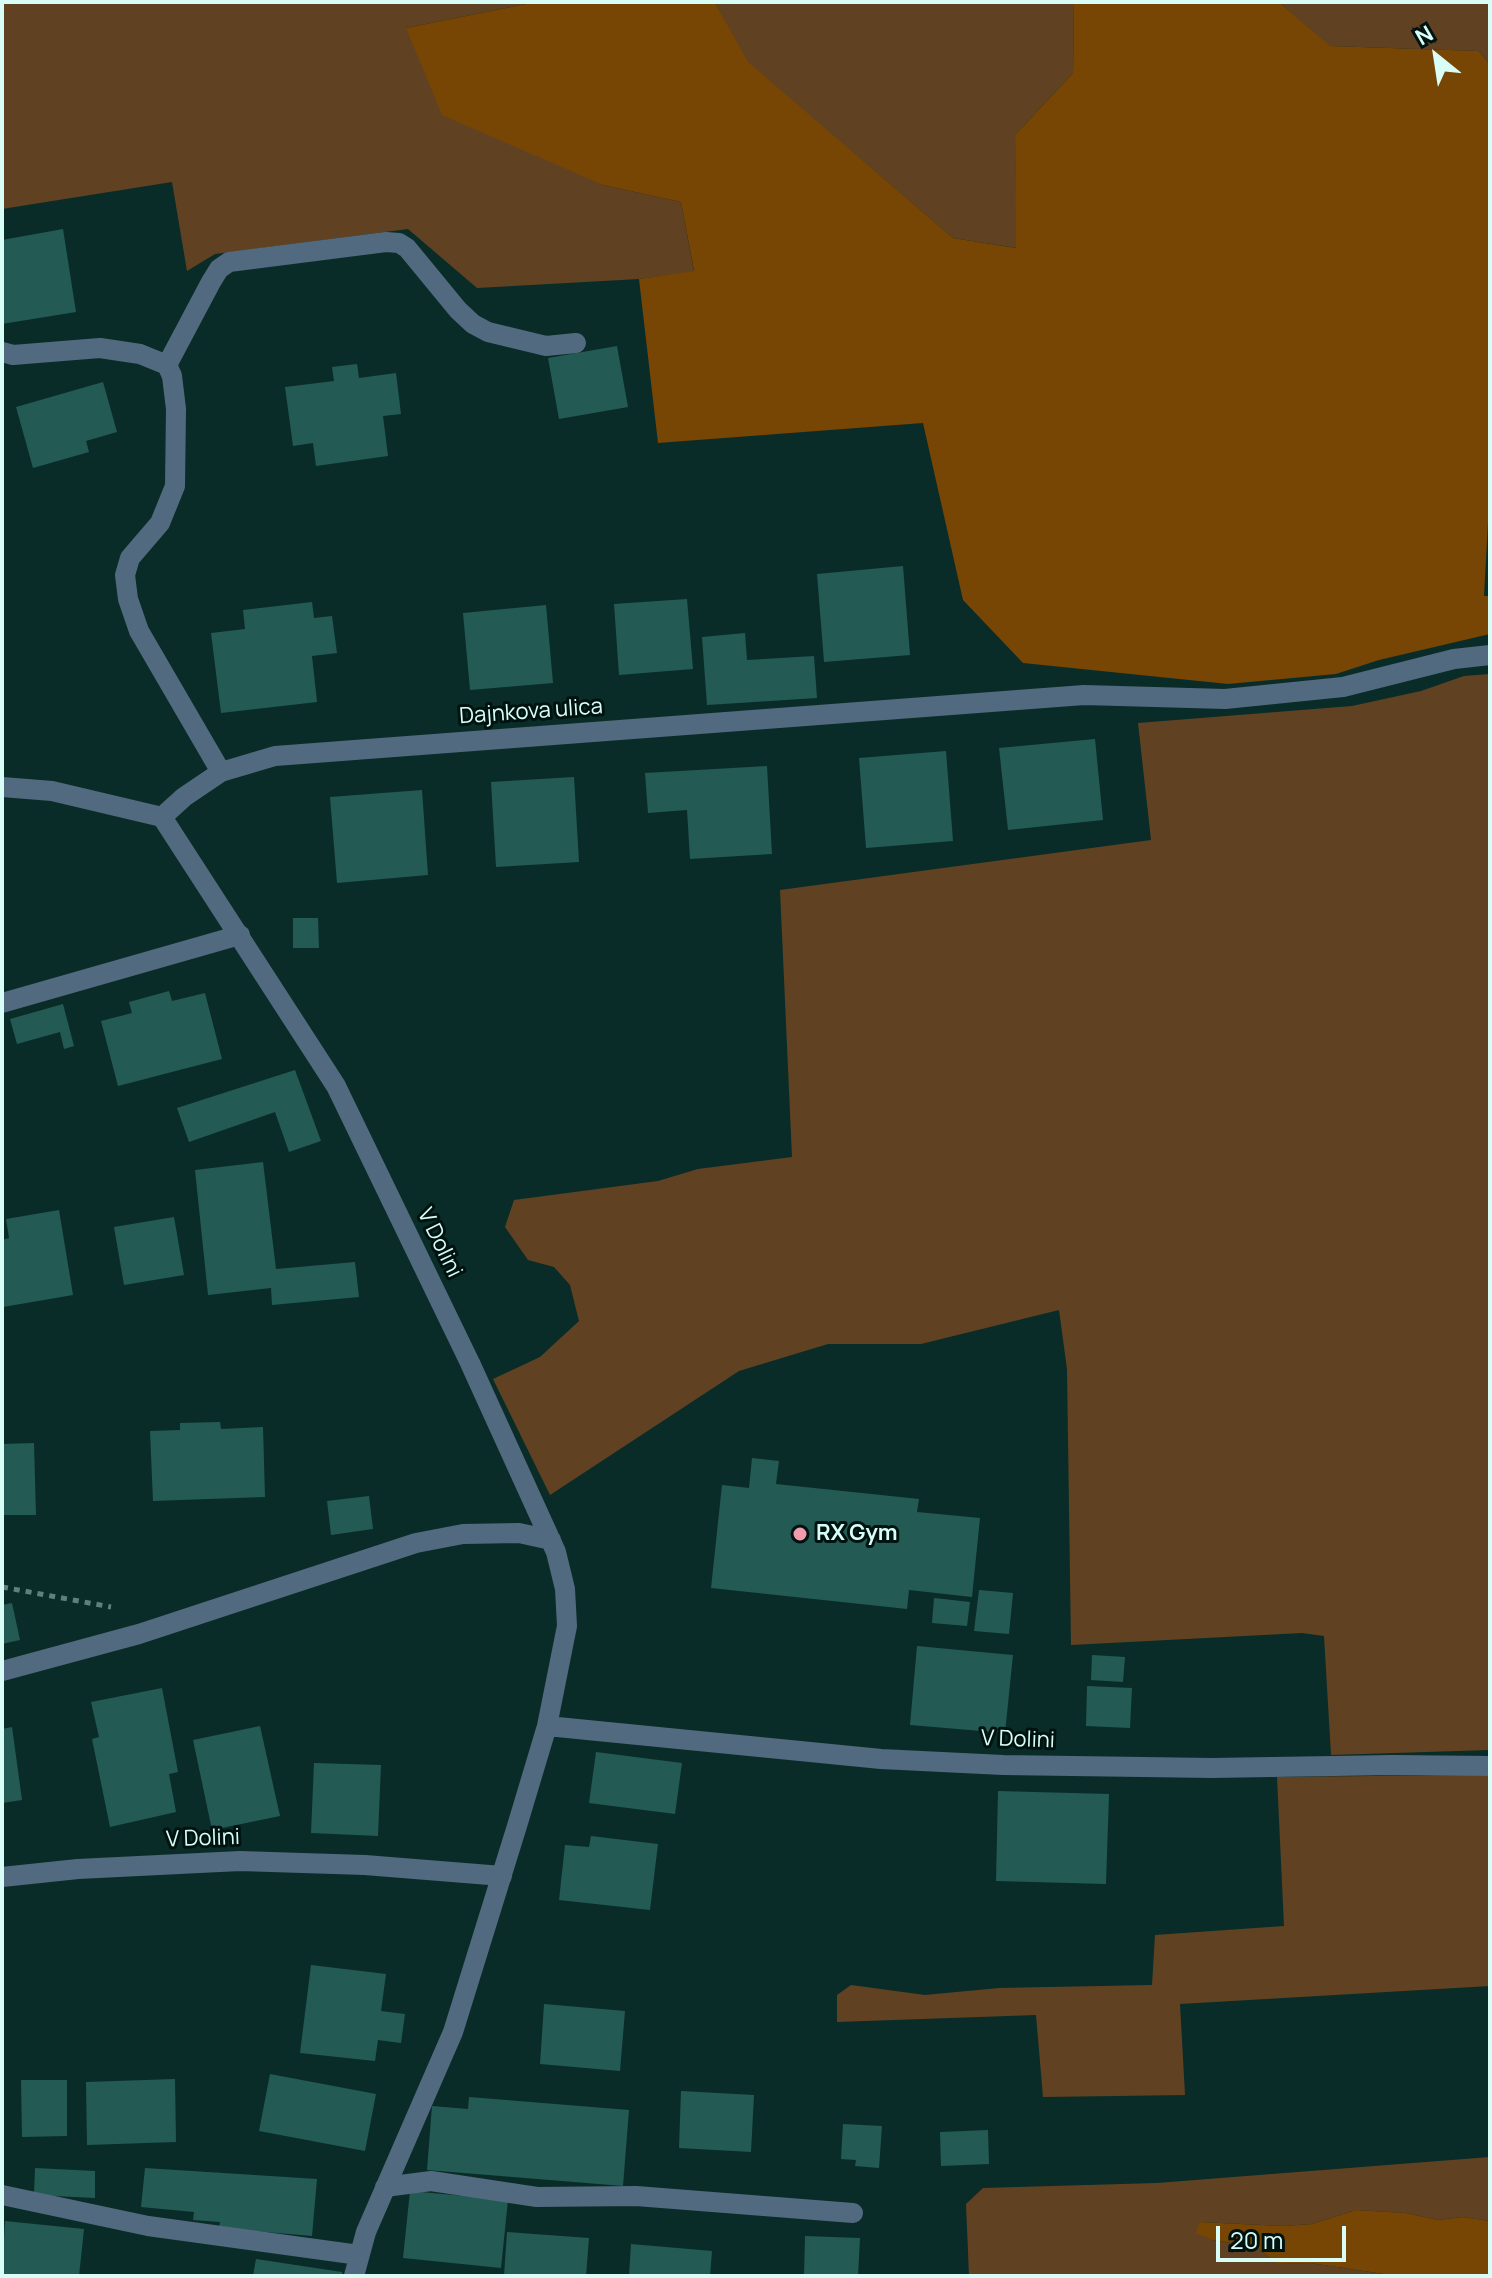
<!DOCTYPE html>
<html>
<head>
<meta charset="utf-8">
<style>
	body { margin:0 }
	#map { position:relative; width:1492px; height:2278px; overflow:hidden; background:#0a2c28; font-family:Manrope,sans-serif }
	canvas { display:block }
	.frame { position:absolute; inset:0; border:4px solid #d9fef8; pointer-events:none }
	.north { position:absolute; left:1396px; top:16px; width:80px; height:80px; -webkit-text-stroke:6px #001310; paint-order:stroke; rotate:330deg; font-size:22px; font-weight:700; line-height:32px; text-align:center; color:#d9fef8 }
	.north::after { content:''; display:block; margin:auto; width:28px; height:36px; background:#d9fef8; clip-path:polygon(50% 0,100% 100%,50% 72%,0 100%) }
	.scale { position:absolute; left:1216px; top:2226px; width:130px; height:36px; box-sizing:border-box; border:4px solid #d9fef8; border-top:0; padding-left:10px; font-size:24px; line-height:28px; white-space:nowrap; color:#d9fef8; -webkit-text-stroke:6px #001310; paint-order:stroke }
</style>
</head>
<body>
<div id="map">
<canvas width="1492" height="2278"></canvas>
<div class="frame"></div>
<div class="north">N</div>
<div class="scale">20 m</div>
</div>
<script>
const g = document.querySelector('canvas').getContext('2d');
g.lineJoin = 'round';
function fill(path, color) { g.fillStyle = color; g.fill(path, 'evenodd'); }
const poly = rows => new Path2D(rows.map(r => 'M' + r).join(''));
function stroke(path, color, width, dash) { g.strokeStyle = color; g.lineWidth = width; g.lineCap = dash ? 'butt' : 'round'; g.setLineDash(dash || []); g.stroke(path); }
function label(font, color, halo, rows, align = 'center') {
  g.font = font + ' Manrope,sans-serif'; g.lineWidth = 6; g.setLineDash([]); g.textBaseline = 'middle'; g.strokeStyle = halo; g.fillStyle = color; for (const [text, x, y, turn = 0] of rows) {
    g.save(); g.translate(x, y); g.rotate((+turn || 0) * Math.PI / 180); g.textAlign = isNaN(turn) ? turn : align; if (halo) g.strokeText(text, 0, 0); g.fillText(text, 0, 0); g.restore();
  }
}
fill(poly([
	[2,2,536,2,406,28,603,185,681,202,694,272,639,279,477,288,408,229,215,254,187,271,172,182,2,209],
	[715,2,1074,2,1073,73,1015,135,1017,248,953,238,747,62],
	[1279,2,1490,2,1490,65,1479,51,1329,46],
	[1490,674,1490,1750,1331,1755,1324,1636,1302,1633,1071,1645,1067,1369,1059,1310,921,1344,828,1344,739,1371,550,1495,493,1379,540,1357,579,1321,570,1285,554,1267,528,1260,505,1227,514,1200,658,1181,698,1169,792,1157,780,890,1151,840,1138,723,1352,706,1421,691,1464,676],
	[1467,1775,1490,1776,1490,1986,1180,2004,1185,2095,1043,2097,1036,2015,837,2022,837,1995,851,1985,925,1995,999,1988,1152,1985,1155,1935,1284,1926,1277,1777],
	[1490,2157,1490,2221,1463,2217,1438,2220,1406,2213,1356,2210,1312,2224,1284,2226,1200,2222,1213,2240,1257,2247,1277,2264,1310,2263,1397,2276,969,2276,966,2204,983,2188,1157,2183]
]), '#604223');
fill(poly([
	[536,2,715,2,748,62,953,238,1016,248,1015,135,1073,73,1074,2,1279,2,1330,46,1479,51,1490,65,1490,485,1484,596,1490,596,1490,634,1379,660,1336,674,1228,684,1023,663,963,600,923,423,658,443,639,279,694,271,681,202,603,185,442,115,406,28],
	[1356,2210,1406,2213,1438,2220,1463,2217,1490,2221,1490,2273,1484,2276,1397,2276,1310,2263,1277,2264,1257,2247,1213,2240,1196,2233,1200,2222,1284,2226,1312,2224]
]), '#774504');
fill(poly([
	[63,229,76,312,2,324,2,240],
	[617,346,628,407,559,419,548,358],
	[357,364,359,378,396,373,401,414,383,416,388,456,316,466,313,443,293,446,285,387,334,381,332,367],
	[103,382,117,432,86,441,89,452,33,468,16,407],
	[903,566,910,655,824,662,817,574],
	[687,599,693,669,619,675,614,604],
	[312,602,314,618,332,616,337,653,312,656,317,702,221,713,211,633,245,629,243,610],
	[546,605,553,683,470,690,463,613],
	[745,633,747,660,814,656,817,698,707,705,702,637],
	[1095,739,1103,820,1008,830,999,748],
	[946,751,953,841,866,848,859,758],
	[767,766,772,854,690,859,687,810,648,813,645,773],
	[574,777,579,862,496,867,491,782],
	[422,790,428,875,337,883,330,797],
	[293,918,318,918,319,948,293,948],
	[169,991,172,1001,205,993,222,1059,118,1086,101,1021,132,1013,129,1002],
	[63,1004,74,1046,64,1049,60,1032,17,1044,10,1019],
	[295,1070,321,1141,289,1152,275,1112,189,1142,177,1108],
	[263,1162,276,1269,355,1262,359,1297,272,1305,271,1288,208,1295,195,1170],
	[59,1210,73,1295,3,1307,2,1240,9,1238,6,1219],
	[174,1217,184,1275,124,1285,114,1227],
	[220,1422,221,1429,263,1427,265,1497,153,1501,150,1431,180,1430,180,1423],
	[34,1443,36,1515,2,1515,2,1444],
	[752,1458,779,1461,776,1484,919,1499,917,1512,980,1518,972,1597,909,1590,907,1609,711,1588,722,1485,749,1488],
	[369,1496,373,1529,331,1535,327,1501],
	[979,1590,1013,1593,1009,1634,974,1631],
	[934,1598,970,1602,967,1626,932,1623],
	[12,1603,20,1640,2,1644,2,1605],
	[917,1646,1013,1655,1005,1733,910,1725],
	[1092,1655,1125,1657,1123,1682,1091,1680],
	[1087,1686,1132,1688,1130,1728,1086,1726],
	[162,1688,178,1772,169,1774,176,1812,110,1827,92,1739,99,1737,91,1702],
	[260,1726,280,1816,212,1830,193,1740],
	[12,1727,22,1800,2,1803,2,1729],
	[596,1752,682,1763,675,1814,589,1803],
	[314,1763,381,1765,378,1836,311,1833],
	[998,1791,1109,1794,1106,1884,996,1881],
	[591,1836,658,1844,650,1910,559,1900,565,1845,589,1847],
	[311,1965,386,1974,381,2011,405,2014,401,2043,378,2040,375,2061,300,2053],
	[544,2004,625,2011,620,2071,540,2064],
	[270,2074,376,2094,365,2151,259,2131],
	[175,2079,176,2142,87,2145,86,2082],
	[21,2080,67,2080,67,2136,22,2137],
	[681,2091,754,2095,751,2152,679,2148],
	[469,2097,629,2110,623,2186,427,2170,432,2106,468,2109],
	[843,2124,882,2126,879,2168,855,2166,856,2160,841,2159],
	[988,2130,989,2164,941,2166,940,2132],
	[35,2168,95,2171,95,2198,34,2195],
	[145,2168,317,2179,312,2236,219,2228,220,2222,193,2220,194,2212,141,2207],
	[410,2191,508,2200,501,2268,403,2258],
	[5,2221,84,2229,79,2276,2,2276],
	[507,2232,589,2238,586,2276,504,2276],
	[805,2236,860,2238,858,2276,804,2276],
	[631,2244,712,2251,710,2276,629,2276],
	[256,2259,342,2272,342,2276,253,2276]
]), '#245a54');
stroke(poly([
	[2,1587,111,1607]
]), '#5e817c', 5, [6, 6]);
stroke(poly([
	[2,352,13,355,100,348,140,354,167,365,172,376,176,409,175,486,160,523,130,558,125,575,128,599,139,631,221,772],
	[167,365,211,282,219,269,229,262,386,242,399,243,407,248,458,310,473,324,488,332,546,346,576,343],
	[2,787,52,791,162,817,184,797,221,772,275,756,1084,695,1225,699,1343,687,1454,659,1490,655],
	[162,817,336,1086,470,1363,556,1552,565,1589,567,1626,547,1726,517,1826,453,2032,366,2232,354,2276],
	[2,1003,240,935],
	[2,1671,139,1634,416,1543,463,1534,519,1533,551,1540],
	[547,1726,881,1759,1003,1765,1212,1768,1393,1765,1490,1766],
	[2,1877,78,1869,240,1861,365,1865,502,1876],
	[385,2187,431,2181,537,2197,636,2196,853,2213],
	[2,2195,148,2226,359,2255]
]), '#526a7f', 20);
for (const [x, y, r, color] of [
	[800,1534,8,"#f29aae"]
]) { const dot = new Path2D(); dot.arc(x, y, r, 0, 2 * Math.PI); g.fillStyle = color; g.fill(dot); stroke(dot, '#001310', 3); }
label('22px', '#d9fef8', '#001310', [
	["Dajnkova ulica",531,712,-4],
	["V Dolini",439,1243,64],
	["V Dolini",1018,1740,2],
	["V Dolini",203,1839,-2]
]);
label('bold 22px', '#d9fef8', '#001310', [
	["RX Gym",816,1534]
], 'left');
</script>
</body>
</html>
